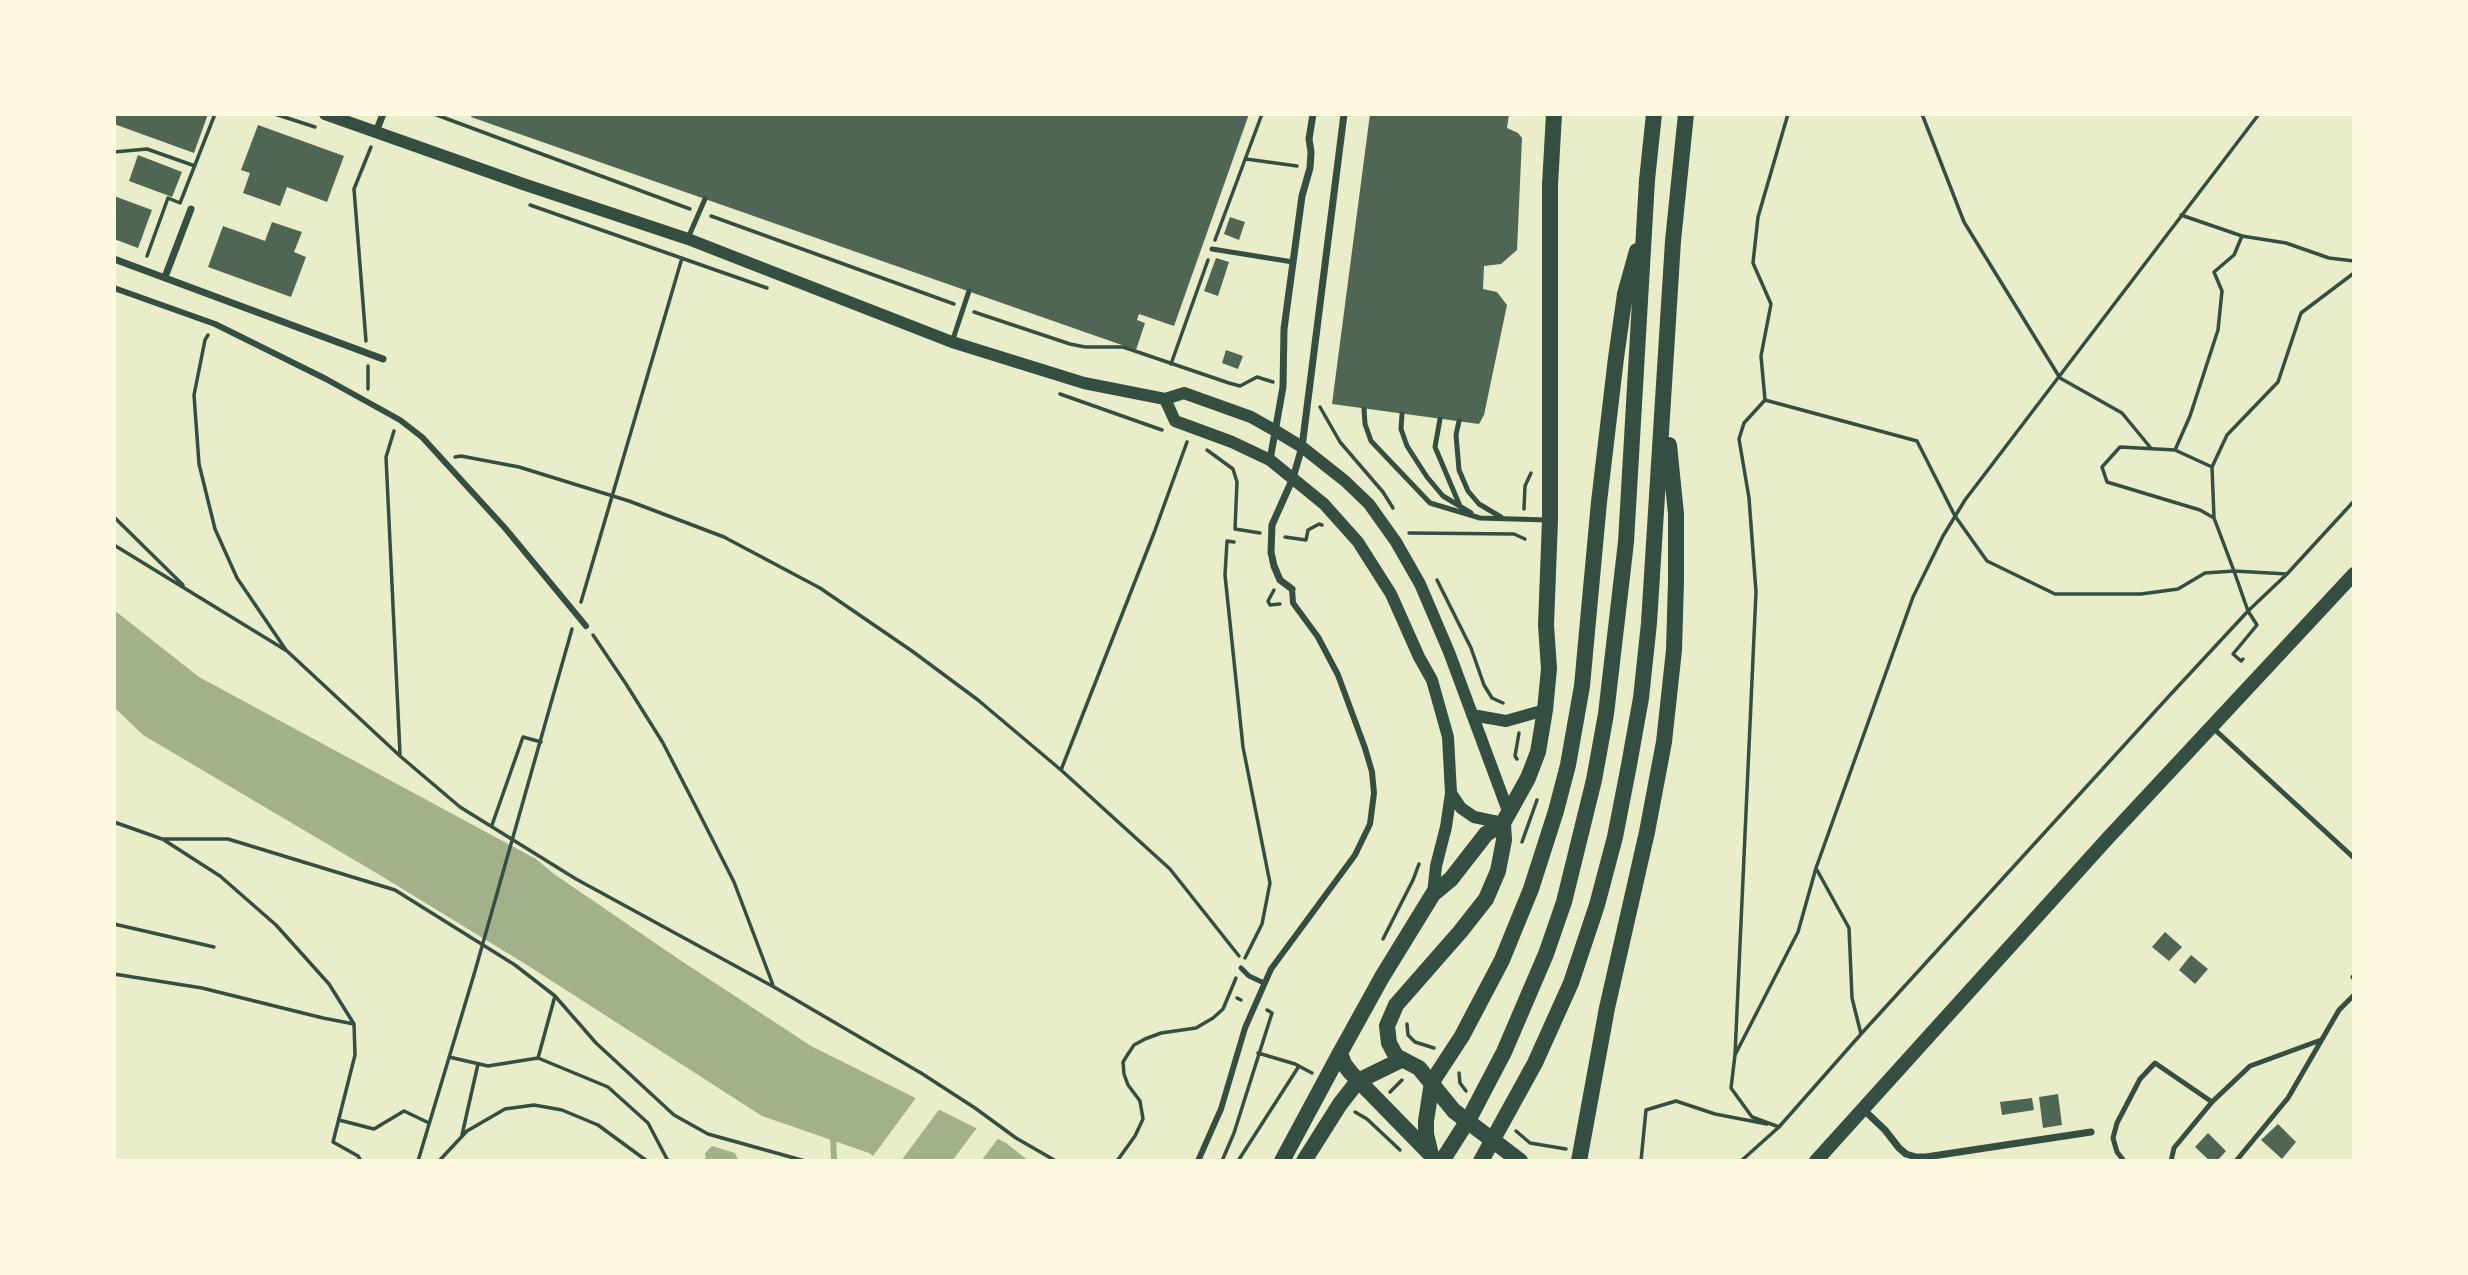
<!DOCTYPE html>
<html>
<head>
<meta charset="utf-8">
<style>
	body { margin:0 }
	#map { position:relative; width:2468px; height:1275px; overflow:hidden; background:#e9edc9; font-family:Bitter,serif }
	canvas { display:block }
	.frame { position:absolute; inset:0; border:116px solid #fefae0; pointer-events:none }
</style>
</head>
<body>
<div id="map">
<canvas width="2468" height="1275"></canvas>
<div class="frame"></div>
</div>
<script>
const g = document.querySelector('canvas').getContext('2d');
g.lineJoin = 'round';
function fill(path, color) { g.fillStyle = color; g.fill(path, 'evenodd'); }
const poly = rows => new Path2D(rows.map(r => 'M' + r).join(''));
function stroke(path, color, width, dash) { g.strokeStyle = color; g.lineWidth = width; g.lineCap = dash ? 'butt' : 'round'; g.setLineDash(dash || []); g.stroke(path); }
fill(poly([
	[114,610,199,677,536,859,554,874,680,960,811,1046,1006,1143,1029,1161,880,1161,869,1153,762,1116,527,965,383,877,143,735,114,707],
	[712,1146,735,1153,738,1160,706,1161,705,1153]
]), '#a3b18a');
fill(poly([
	[918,1095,941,1107,901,1161,874,1161,871,1159],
	[979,1125,1000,1136,981,1161,952,1161]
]), '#e9edc9');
stroke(poly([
	[833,1134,834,1160]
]), '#a3b18a', 6);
fill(poly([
	[114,114,208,114,194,153,114,124],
	[472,114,1249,114,1174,326,1139,314,1137,320,1145,323,1136,350,471,117],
	[1370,114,1509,114,1507,128,1518,133,1522,138,1517,250,1501,264,1484,266,1483,289,1497,292,1507,305,1484,415,1479,424,1332,404],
	[258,125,344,156,327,202,287,187,280,206,243,193,250,173,241,170],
	[138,155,182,172,172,197,129,181],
	[114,196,152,210,138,248,114,239],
	[1230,217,1245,222,1239,240,1224,234],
	[272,222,302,232,294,252,306,257,291,297,208,267,223,226,265,241],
	[1216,258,1229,262,1218,296,1204,291],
	[1226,350,1243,356,1238,369,1222,363],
	[2165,932,2182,947,2169,961,2152,947],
	[2191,955,2208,969,2195,984,2179,970],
	[2058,1094,2062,1125,2043,1128,2039,1097],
	[2032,1098,2034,1110,2002,1115,2000,1102],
	[2278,1124,2296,1142,2282,1159,2261,1140],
	[2208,1133,2226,1151,2217,1161,2210,1161,2195,1147]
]), '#4f6655');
stroke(poly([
	[275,114,315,127],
	[434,114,690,209],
	[1922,114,1964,222,2060,378,2122,413,2150,447],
	[114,152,147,149,195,166],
	[1246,159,1297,166],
	[530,205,767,288],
	[2181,215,2242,236],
	[711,216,954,304],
	[1215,240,1262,114],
	[147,256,168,198,180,203,215,114],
	[974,312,1070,344,1085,347,1123,347,1229,383,1240,386,1257,377,1273,382],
	[208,335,205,340,194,395,199,464,215,529,237,578,286,650],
	[366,341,354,189,371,147],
	[1171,364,1208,260],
	[368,389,368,366],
	[1060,394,1162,430],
	[1765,400,1917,441,1955,516,1987,561,2055,594,2141,594,2178,589,2205,573,2234,571,2248,611,2257,625,2233,654,2241,661,2243,659],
	[1320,407,1340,442,1383,492,1393,508],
	[394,431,386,457,400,754],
	[1207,450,1233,469,1237,482,1235,529,1260,533],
	[2175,450,2212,467],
	[455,457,461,456,519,467,629,501,724,537,820,588,912,651,978,700,1061,770,1170,869,1239,956],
	[1524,509,1525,486,1531,473],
	[114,517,183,585],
	[2214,518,2212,467,2227,435,2278,382,2301,313,2354,273],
	[1409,533,1514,534,1525,539],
	[1285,537,1306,540,1308,530,1319,524,1322,525],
	[1234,542,1227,541,1225,575,1243,747,1270,883,1262,924,1245,958],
	[114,545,287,651,400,756,460,807,576,879,774,987,921,1073,975,1108,1016,1138,1056,1161],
	[2287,574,2234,571,2214,518,2200,510,2107,482,2102,467,2120,447,2175,450,2190,416,2218,330,2222,291,2214,272,2234,255,2242,236,2286,243,2329,258,2354,261],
	[1437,580,1471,648,1484,685,1492,698,1503,703],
	[1274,590,1268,601,1270,605,1280,604],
	[581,602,682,258],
	[593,635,626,684,663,743,698,811,734,882,773,985],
	[1517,759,1515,756,1519,733],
	[1061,770,1154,533,1187,442],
	[114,822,162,839,228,839,395,890,515,965,555,996,596,1043,674,1115,708,1134,805,1161],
	[492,825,523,737,541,742],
	[1522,842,1537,800],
	[1817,870,1849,928,1852,998,1861,1034],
	[114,924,214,947],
	[1383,939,1413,880,1419,864],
	[114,974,202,988,323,1018,354,1024,329,984,276,925,220,876,164,840],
	[1237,998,1241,1000],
	[354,1024,355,1055,333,1142,358,1156,361,1161],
	[1407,1024,1408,1035,1415,1042,1434,1048],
	[1258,1053,1295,1064,1312,1073],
	[1735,1055,1798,932,1816,868,1913,597,1943,536,1965,500,2259,114],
	[449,1057,488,1066,538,1058,608,1087,648,1123,668,1161],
	[538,1058,555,996],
	[1459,1073,1460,1083,1466,1091],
	[1390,1092,1402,1080],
	[1355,1112,1367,1119,1400,1150],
	[339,1120,374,1129,404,1111,429,1123],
	[1779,1127,1752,1117,1731,1088,1735,1055,1756,592,1749,498,1739,439,1744,423,1765,400,1761,356,1771,304,1753,263,1758,217,1788,114],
	[1516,1131,1530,1143,1566,1149],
	[462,1135,478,1064],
	[418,1161,475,971,572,629],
	[439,1161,467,1131,505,1109,534,1105,562,1110,598,1125,647,1161],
	[1117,1161,1135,1136,1143,1119,1140,1101,1128,1085,1124,1074,1123,1062,1128,1054,1134,1045,1145,1039,1161,1033,1196,1028,1213,1018,1223,1009,1236,978],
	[1222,1161,1234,1133,1272,1013,1267,1010],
	[1238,1161,1299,1066],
	[1641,1161,1646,1110,1676,1101,1715,1114,1767,1124],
	[1741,1161,1779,1127,1861,1034,2170,695,2248,611,2287,574,2354,501]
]), '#344e41', 3.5);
stroke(poly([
	[688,238,705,199],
	[1212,249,1293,262],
	[952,342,969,291],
	[1364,409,1365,424,1371,441,1430,503,1480,518,1547,520],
	[1402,414,1401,429,1407,446,1427,477,1443,496,1471,513],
	[1440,419,1435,447,1460,506],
	[1459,421,1456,435,1459,470,1468,491,1479,504,1501,517],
	[2213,728,2354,858],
	[1241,968,1249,976,1264,983],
	[2353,977,2354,977],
	[2124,1161,2117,1152,2113,1138,2117,1123,2140,1079,2155,1063,2212,1102],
	[2171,1161,2174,1148,2212,1102,2250,1066,2321,1040],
	[2236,1161,2288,1098,2339,1010,2354,995]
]), '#344e41', 5);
stroke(poly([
	[114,288,215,324,326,379,400,420,422,437,505,528,586,626],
	[1198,1161,1221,1109,1245,1028,1271,969,1355,855,1370,824,1374,793,1372,772,1365,748,1338,675,1318,637,1293,603,1292,589]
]), '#344e41', 6);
stroke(poly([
	[376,132,383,114],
	[114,259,383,359],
	[165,277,191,209],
	[1270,460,1283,387,1284,329,1302,196,1310,168,1311,152,1309,139,1313,114],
	[1292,589,1280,580,1274,566,1271,552,1272,525,1293,478,1302,447,1344,114],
	[1864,1110,1885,1130,1899,1148,1906,1154,1916,1157,1926,1157,2091,1132]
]), '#344e41', 7);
stroke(poly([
	[325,114,523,184,688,239,952,342,1084,383,1165,399,1184,393,1251,417,1274,430,1302,447,1345,481,1369,504,1396,542,1420,584,1449,652,1508,811],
	[1165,399,1175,421,1232,442,1270,460,1324,504,1358,542,1391,594,1419,657,1432,680,1448,737,1451,793,1446,827,1436,866,1433,894],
	[1472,715,1506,721,1545,710],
	[1451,793,1461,808,1474,817,1503,823]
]), '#344e41', 12);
stroke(poly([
	[1816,1161,2108,838,2354,574]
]), '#344e41', 14);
stroke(poly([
	[1358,1081,1401,1060],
	[1431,1155,1426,1134,1426,1121,1432,1082],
	[1437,1161,1351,1073,1344,1064,1340,1053,1382,977,1433,894,1451,879,1486,834,1503,823],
	[1520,1161,1454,1111,1419,1068,1396,1056,1389,1043,1387,1026,1396,1005,1460,932,1486,899,1498,871,1504,840,1503,823,1528,778,1538,752,1545,710,1549,669,1546,625,1550,520,1550,185,1554,114]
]), '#344e41', 16);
stroke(poly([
	[1432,1082,1462,1036,1502,960,1531,889,1556,811,1568,765,1582,686,1599,502,1616,358,1625,294,1637,251],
	[1282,1161,1340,1053],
	[1304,1161,1340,1104,1358,1081],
	[1442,1161,1470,1117,1504,1052,1546,954,1564,902,1594,780,1606,714,1626,542,1647,180,1654,114],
	[1481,1161,1535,1063,1571,983,1597,905,1615,837,1629,765,1641,698,1649,623,1673,241,1686,114],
	[1579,1161,1607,1008,1647,832,1664,742,1674,650,1676,581,1676,514,1669,445]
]), '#344e41', 16);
</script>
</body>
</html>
